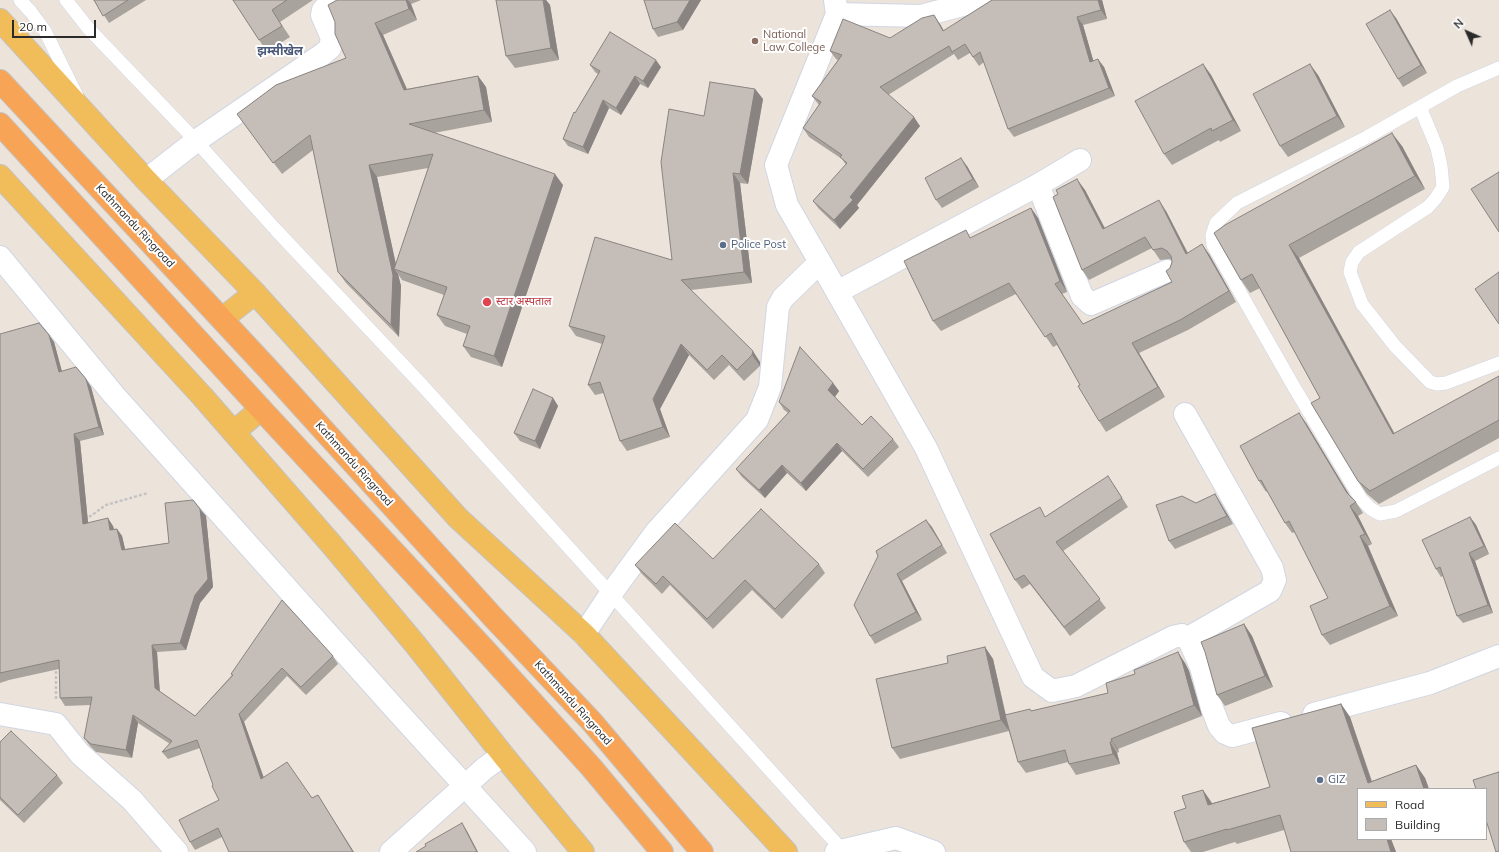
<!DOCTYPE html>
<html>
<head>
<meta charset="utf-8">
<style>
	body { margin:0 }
	#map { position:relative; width:1499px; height:852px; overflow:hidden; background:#ece3db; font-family:Mulish,sans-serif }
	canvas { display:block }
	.legend { position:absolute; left:1357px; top:788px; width:130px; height:52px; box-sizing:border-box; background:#fff; border:1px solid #aaa; margin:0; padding:5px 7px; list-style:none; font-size:12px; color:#2a2a2a }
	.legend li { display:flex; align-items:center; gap:8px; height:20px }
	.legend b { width:20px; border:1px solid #aaa }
	.north { position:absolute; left:1447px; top:12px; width:40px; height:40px; -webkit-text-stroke:3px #fff; paint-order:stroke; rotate:315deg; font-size:11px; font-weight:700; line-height:16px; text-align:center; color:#2a2a2a }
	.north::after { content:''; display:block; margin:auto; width:14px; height:18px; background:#2a2a2a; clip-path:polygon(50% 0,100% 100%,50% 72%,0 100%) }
	.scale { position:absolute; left:12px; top:20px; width:84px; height:18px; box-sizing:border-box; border:2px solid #2a2a2a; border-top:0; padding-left:5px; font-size:12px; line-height:14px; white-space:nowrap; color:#2a2a2a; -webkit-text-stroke:3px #fff; paint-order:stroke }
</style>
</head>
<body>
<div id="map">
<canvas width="1499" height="852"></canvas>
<ul class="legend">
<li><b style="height:5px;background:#f1bd5b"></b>Road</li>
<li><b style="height:11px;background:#c4bdb8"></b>Building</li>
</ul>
<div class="north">N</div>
<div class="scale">20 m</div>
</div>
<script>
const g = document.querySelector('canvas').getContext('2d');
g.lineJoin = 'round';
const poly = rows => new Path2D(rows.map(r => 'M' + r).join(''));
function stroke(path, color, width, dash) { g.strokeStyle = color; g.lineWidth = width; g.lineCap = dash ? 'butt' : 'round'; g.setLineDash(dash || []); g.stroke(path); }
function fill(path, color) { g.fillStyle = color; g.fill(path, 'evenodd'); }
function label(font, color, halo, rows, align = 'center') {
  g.font = font + ' Mulish,"Noto Sans Devanagari",sans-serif'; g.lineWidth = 4; g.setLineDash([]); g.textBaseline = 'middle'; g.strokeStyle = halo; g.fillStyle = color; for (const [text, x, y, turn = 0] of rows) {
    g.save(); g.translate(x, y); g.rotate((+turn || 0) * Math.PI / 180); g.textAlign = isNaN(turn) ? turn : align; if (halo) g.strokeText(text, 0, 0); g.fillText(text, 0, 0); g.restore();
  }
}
const service = poly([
	[20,0,31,12,45,31,77,96],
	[66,0,88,28,196,141,276,230,421,384,844,852],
	[1499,68,1457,86,1420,107,1437,148,1441,166,1443,187,1436,198,1428,207,1359,252,1352,262,1350,272,1362,304,1395,346,1430,382,1437,384,1446,383,1499,363],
	[1420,107,1367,137,1237,203,1216,223,1212,235,1213,245,1294,387,1361,499,1371,509,1380,514,1396,511,1499,458]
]);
const minor = poly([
	[837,14,921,16,981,0],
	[146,180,196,141,323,54,330,48,332,38,322,15,323,10,326,7,342,0],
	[1038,185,1082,296,1091,304,1167,271],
	[0,257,114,395,396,710,525,852],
	[820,262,787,205,776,165,837,14,835,0],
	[837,292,1038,185,1080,160],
	[1185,414,1272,568,1275,580,1270,591,1188,638],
	[584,634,610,595,656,532,757,420,770,387,778,307,783,298,820,262,926,448,1033,677,1052,691,1076,686,1173,637,1182,635,1188,638,1201,667,1212,708,1219,726,1225,733,1232,736,1281,723],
	[0,714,56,724,80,754,132,800,177,852],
	[1314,714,1430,683,1499,656],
	[391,852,485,768,503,755],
	[836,852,896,838,934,852]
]);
const primary = poly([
	[0,20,146,180,255,293,458,518,584,634,786,852],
	[0,176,202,396,332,545,415,644,503,755,583,852],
	[222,319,255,293],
	[234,432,261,409]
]);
const trunk = poly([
	[0,81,269,370,492,616,592,722,702,852],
	[0,124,261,409,484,649,591,767,662,852]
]);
stroke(service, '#d0d6e3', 14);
stroke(minor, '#d0d6e3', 24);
stroke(primary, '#c3c3c3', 24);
stroke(trunk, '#c3c3c3', 24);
stroke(poly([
	[85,520,106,505,148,493],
	[56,699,56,668]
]), '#c3c3c3', 2.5, [3, 2]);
stroke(service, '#fff', 13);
stroke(minor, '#fff', 22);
stroke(primary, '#f1bd5b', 22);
stroke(trunk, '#f8a457', 22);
fill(poly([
	[94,0,146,0,109,23],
	[233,0,313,0,280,22,290,37,267,52],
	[337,0,421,0,411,4,417,20,383,35,407,89,478,76,486,87,492,122,434,133,563,185,502,367,471,357,463,346,467,334,445,326,437,315,444,295,402,280,398,274,401,286,399,337,346,283,338,272,313,150,282,174,237,114,346,58],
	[428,168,396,264,377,177],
	[496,0,546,0,550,5,559,60,515,68,506,56],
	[644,0,701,0,683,30,658,37,653,29],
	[992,0,1102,0,1107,19,1083,25,1093,60,1104,67,1115,96,1014,137,1008,129,984,62,979,66,970,53,958,60,954,54,888,95,920,126,857,205,859,208,840,229,819,209,813,201,846,165,842,159,809,137,803,128,819,105,812,96,838,60,836,59,830,51,890,38,940,24,944,31],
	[1396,18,1427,73,1403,87,1398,79],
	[1203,64,1211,75,1241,131,1220,142,1219,140,1172,165,1164,154],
	[590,65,661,67,648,88,640,84,621,115,609,108,588,154,568,146,563,139,575,113,598,74,595,72],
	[1318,75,1345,127,1288,157,1280,146],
	[755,89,763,99,748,184,740,183,752,283,691,290,760,362,760,366,744,381,729,365,714,380,689,355,660,409,670,437,627,451,620,441,604,393,595,395,588,385,602,344,576,336,569,326,672,260,704,116],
	[1402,146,1425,189,1299,258,1395,434,1499,376,1499,438,1379,504,1367,494,1358,481,1320,398,1260,288,1250,293,1241,280],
	[967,166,979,187,942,208,936,200],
	[1085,190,1105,228,1166,211,1188,253,1209,254,1236,302,1188,330,1139,353,1165,397,1106,432,1099,421,1080,385,1057,345,1053,347,1016,294,941,331,933,321,971,238,1031,208,1038,218,1067,292,1062,294,1083,324,1172,282,1170,268,1172,262,1172,260,1169,259,1160,260,1152,248,1089,280,1082,270],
	[0,334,49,335,54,342,62,371,86,379,91,387,104,435,80,441,88,523,113,526,114,529,117,529,122,536,125,549,169,543,200,509,206,516,213,587,200,603,186,650,157,652,160,692,195,716,232,675,231,674,333,656,338,664,306,695,287,676,244,722,264,778,312,798,318,795,323,803,222,837,195,850,190,842,219,800,200,748,168,759,162,752,170,744,138,723,132,758,96,752,90,746,84,738,91,705,65,706,60,698,59,669,9,680,0,683],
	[833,383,839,391,835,397,862,425,893,439,899,447,868,477,842,451,806,491,787,473,765,498,742,477,736,469,788,413,784,410,779,402],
	[553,398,558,406,540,449,520,441,514,433],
	[1306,423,1350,496,1356,502,1363,513,1358,516,1372,544,1368,546,1398,616,1330,645,1322,635,1328,598,1295,532,1292,533,1285,523,1267,491,1266,492,1259,481],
	[1114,485,1128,507,1063,551,1106,608,1070,636,1030,584,1022,589,1015,580],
	[1215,494,1220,502,1233,524,1175,549,1169,541,1196,503],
	[1470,517,1476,525,1489,554,1475,561,1493,613,1463,623,1457,616,1443,576,1441,577,1436,569],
	[926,520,947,553,902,581,922,620,875,644,870,636,854,605],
	[713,559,819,564,825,573,782,619,752,590,713,629,670,585,662,594,642,574,635,565],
	[1244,624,1252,636,1273,687,1225,706,1217,695],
	[985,647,993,659,1006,715,1032,711,1108,693,1185,663,1189,671,1202,716,1118,749,1119,752,1117,753,1120,764,1076,775,1069,764,1068,762,1026,773,1018,762,1009,731,900,759,892,748,948,663],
	[1341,704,1350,717,1372,781,1416,765,1425,778,1429,789,1358,789,1358,839,1391,839,1396,852,1284,830,1237,844,1235,842,1203,852,1191,852,1184,842,1186,808,1213,803,1270,787],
	[0,742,57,775,63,783,24,823,0,800]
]), '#a9a39e');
fill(poly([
	[406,0,408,0,411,4,417,20,409,9],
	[543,0,546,0,550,5,559,60,551,48],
	[690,0,701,0,683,30,677,22],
	[1098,0,1102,0,1107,19,1101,10],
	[1390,10,1396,18,1427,73,1421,65],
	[934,15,940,24,949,40,943,31],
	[1077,17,1083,25,1096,70,1090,62],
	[375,23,383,35,412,101,404,90],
	[1098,59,1104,67,1115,96,1109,88],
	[656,60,661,67,648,88,643,81],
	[1203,64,1211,75,1241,131,1233,120],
	[1310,64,1318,75,1345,127,1337,116],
	[478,76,486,87,492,122,484,110],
	[635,76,640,84,621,115,616,108],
	[755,89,763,99,748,184,740,174],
	[603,100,609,108,588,154,583,147],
	[914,117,920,126,857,205,859,208,840,229,834,220,850,197],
	[1392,133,1402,146,1425,189,1415,176],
	[961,158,967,166,979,187,973,179],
	[369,165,377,177,397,270,394,269,398,274,401,286,399,337,391,325],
	[733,173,740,183,752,283,744,272],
	[555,174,563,185,502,367,494,356],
	[1077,179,1085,190,1110,239,1103,229],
	[1159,200,1166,211,1193,264,1186,254],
	[1031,208,1038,218,1067,292,1060,281],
	[1202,244,1209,254,1236,302,1229,291],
	[1289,245,1299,258,1402,448,1393,434],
	[49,335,54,342,64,380,59,372],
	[1132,343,1139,353,1165,397,1158,387],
	[681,344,689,355,660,409,670,437,663,427,653,399],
	[753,351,760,362,760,366,752,355],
	[86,379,91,387,104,435,99,427],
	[833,383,839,391,834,398,828,390],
	[553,398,558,406,540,449,535,441],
	[1299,413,1306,423,1354,503,1347,493],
	[74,434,80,441,89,532,83,524],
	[837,443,842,451,806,491,801,483],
	[782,465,787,473,765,498,759,490],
	[1215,494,1220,502,1233,524,1227,516],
	[1350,506,1358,516,1372,544,1365,534],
	[200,509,206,516,213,587,200,603,186,650,180,643],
	[1470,517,1476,525,1489,554,1484,546],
	[108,518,113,526,116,538,110,530],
	[926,520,932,527,947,553,942,545],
	[117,529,122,536,127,557,122,550],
	[1360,536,1368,546,1398,616,1390,606],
	[1469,553,1475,561,1493,613,1488,605],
	[897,574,902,581,922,620,916,612],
	[1244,624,1252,636,1273,687,1265,676],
	[152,645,157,652,160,696,155,688],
	[985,647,993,659,1009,731,1001,720],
	[1178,652,1185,663,1189,671,1202,716,1194,705],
	[1341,704,1350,717,1374,789,1368,783],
	[239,714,244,722,267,787,261,779],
	[133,715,138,723,132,758,126,750],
	[1111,739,1118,749,1119,752,1112,741],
	[1110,742,1117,753,1120,764,1113,754],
	[1416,765,1425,778,1429,789,1424,789],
	[1203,790,1212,803,1217,818,1208,805],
	[318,795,323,803,354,852,353,852],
	[462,823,467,831,478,852,477,852],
	[1387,839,1391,839,1396,852,1391,852]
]), '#898481');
const building = poly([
	[94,0,128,0,103,16,94,0],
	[233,0,287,0,272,10,282,26,259,40,233,0],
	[337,0,406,0,409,9,375,23,404,90,478,76,484,110,409,124,555,174,494,356,463,346,470,326,437,315,447,287,394,269,433,154,369,165,393,275,391,325,338,272,310,135,273,163,237,114,276,85,346,58,335,34,335,22,328,5,337,0],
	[496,0,543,0,551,48,506,56,496,0],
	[644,0,690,0,677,22,653,29,644,0],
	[992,0,1098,0,1101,10,1077,17,1090,62,1098,59,1109,88,1008,129,980,52,973,57,965,44,952,52,949,46,880,87,914,117,850,197,853,200,834,220,813,201,847,163,840,157,842,155,803,128,821,102,812,96,842,55,830,51,843,19,890,38,922,18,934,15,943,31,992,0],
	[1390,10,1421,65,1398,79,1366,24,1390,10],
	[610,32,656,60,643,81,635,76,616,108,603,100,583,147,563,139,574,112,575,113,600,71,590,65,610,32],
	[1203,64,1233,120,1212,131,1211,128,1164,154,1135,101,1203,64],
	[1310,64,1337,116,1280,146,1253,94,1310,64],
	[710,82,755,89,740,174,733,173,744,272,681,280,753,351,752,355,737,370,722,355,707,370,681,344,653,399,663,427,620,441,600,382,588,385,605,336,569,326,595,237,672,260,661,162,669,109,704,116,710,82],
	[1392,133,1415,176,1289,245,1393,434,1499,376,1499,420,1370,491,1358,481,1311,403,1320,398,1252,274,1241,280,1214,233,1225,225,1392,133],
	[961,158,973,179,936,200,925,178,961,158],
	[1499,172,1499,232,1471,189,1499,172],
	[1077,179,1103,229,1159,200,1186,254,1202,244,1229,291,1180,320,1132,343,1158,387,1099,421,1078,386,1080,385,1051,333,1045,337,1009,283,933,321,904,261,966,230,970,238,1031,208,1060,281,1055,284,1083,324,1172,282,1166,271,1170,268,1172,262,1171,256,1167,251,1162,248,1153,250,1145,237,1082,270,1053,197,1058,194,1056,190,1077,179],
	[1499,272,1499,324,1475,289,1499,272],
	[39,323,49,335,59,372,76,367,86,379,99,427,74,434,83,524,108,518,110,530,117,529,122,550,169,543,165,503,193,500,200,509,208,579,195,595,180,643,152,645,155,688,195,716,233,675,231,674,282,600,333,656,301,687,282,668,239,714,261,779,287,762,312,798,318,795,353,852,229,852,218,828,190,842,179,820,219,800,212,786,213,785,197,740,162,752,172,741,133,715,126,750,91,744,84,738,92,697,60,698,59,660,0,673,0,334,39,323],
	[800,347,833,383,828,390,862,425,871,416,893,439,863,469,837,443,801,483,782,465,759,490,736,469,790,411,779,402,800,347],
	[533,389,553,398,535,441,514,433,533,389],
	[1299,413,1347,493,1356,502,1350,506,1365,534,1360,536,1390,606,1322,635,1310,606,1328,598,1289,521,1285,523,1261,480,1259,481,1240,446,1299,413],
	[1108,476,1122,498,1056,542,1100,599,1064,627,1024,575,1015,580,990,534,1040,507,1045,517,1108,476],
	[1215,494,1227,516,1169,541,1156,505,1182,496,1196,503,1215,494],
	[761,509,819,564,775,609,745,580,707,619,663,576,656,584,635,565,675,523,713,559,761,509],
	[1470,517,1484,546,1469,553,1488,605,1457,616,1440,567,1436,569,1422,540,1470,517],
	[926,520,942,545,897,574,916,612,870,636,854,605,878,556,876,551,926,520],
	[1244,624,1265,676,1217,695,1205,652,1201,642,1244,624],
	[985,647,1001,720,892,748,876,679,948,663,947,656,985,647],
	[1178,652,1182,661,1194,705,1111,739,1112,741,1110,742,1113,754,1069,764,1065,750,1018,762,1005,715,1030,709,1031,711,1108,693,1106,683,1135,674,1134,670,1178,652],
	[1341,704,1368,783,1416,765,1424,789,1358,789,1358,839,1387,839,1391,852,1291,852,1280,815,1227,830,1227,829,1184,842,1174,812,1186,808,1182,796,1203,790,1208,805,1270,787,1252,728,1341,704],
	[11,731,57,775,18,815,0,797,0,742,11,731],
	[1499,772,1499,851,1496,852,1486,820,1486,789,1476,789,1473,780,1499,772],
	[462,823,477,852,416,852,426,846,425,844,462,823]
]);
fill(building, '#c4bdb8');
stroke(building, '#898481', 1);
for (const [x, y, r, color] of [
	[755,41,4,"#8d6e63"],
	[723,245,4,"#5c6f8a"],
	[487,302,5,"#e0444e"],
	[1320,780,4,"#5c6f8a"]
]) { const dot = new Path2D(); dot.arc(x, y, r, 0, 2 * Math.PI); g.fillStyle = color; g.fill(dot); stroke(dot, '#fff', 1.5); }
label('11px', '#785e54', '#fff', [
	["National",763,35],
	["Law College",763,48]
], 'left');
label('11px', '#2a2a2a', '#fff', [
	["Kathmandu Ringroad",135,226,47],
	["Kathmandu Ringroad",354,464,48],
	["Kathmandu Ringroad",573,703,48]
]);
label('11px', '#4e5e75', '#fff', [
	["Police Post",731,245],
	["GIZ",1328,780]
], 'left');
label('11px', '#be3a42', '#fff', [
	["स्टार अस्पताल",496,302]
], 'left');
label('bold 12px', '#4a587a', '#fff', [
	["झम्सीखेल",280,51]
]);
</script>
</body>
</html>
